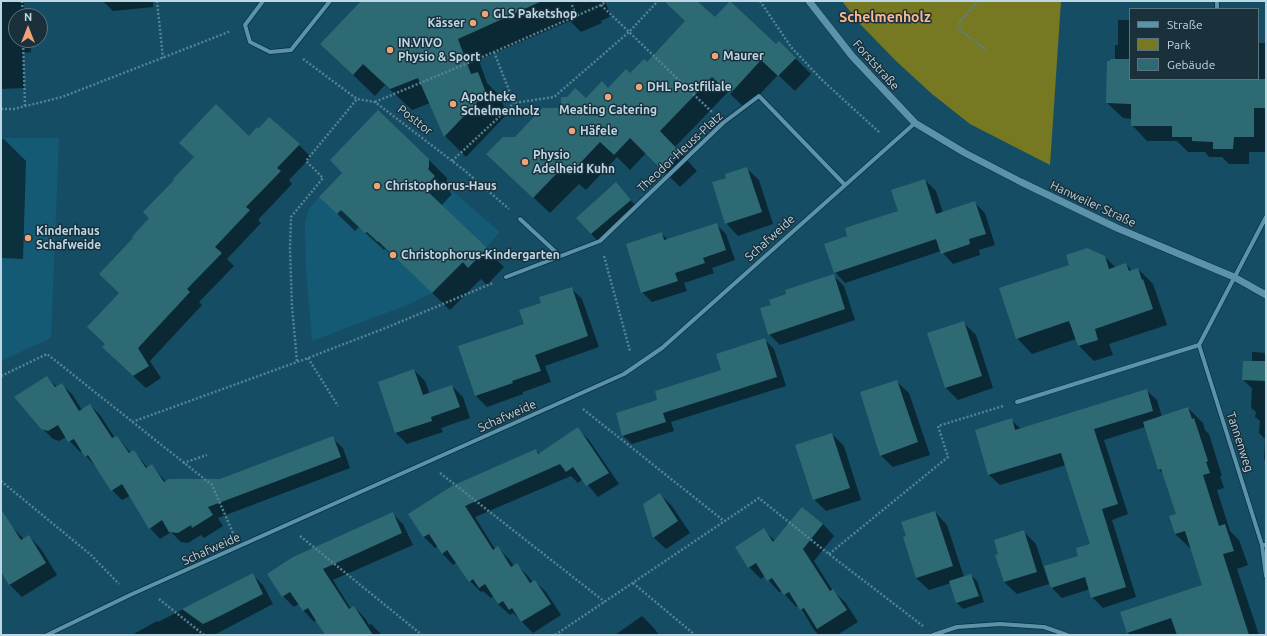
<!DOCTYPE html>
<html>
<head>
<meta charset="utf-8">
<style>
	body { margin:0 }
	#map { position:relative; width:1267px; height:636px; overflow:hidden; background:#154d64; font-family:Ubuntu,sans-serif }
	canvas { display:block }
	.frame { position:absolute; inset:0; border:2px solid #bdd7e5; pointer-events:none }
	.legend { position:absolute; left:1129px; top:8px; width:130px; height:72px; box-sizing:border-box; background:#1a303b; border:1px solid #5b737f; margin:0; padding:5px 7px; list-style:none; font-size:12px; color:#bdd7e5 }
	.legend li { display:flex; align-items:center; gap:8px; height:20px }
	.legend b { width:20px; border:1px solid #5b737f }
	.north { position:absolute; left:8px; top:8px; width:40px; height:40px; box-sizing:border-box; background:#1a303b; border:1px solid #5b737f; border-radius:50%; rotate:0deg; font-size:11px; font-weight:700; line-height:16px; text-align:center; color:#bdd7e5 }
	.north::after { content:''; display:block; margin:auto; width:14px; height:18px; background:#efa377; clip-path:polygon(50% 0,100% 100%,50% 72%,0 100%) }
</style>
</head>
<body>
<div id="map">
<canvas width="1267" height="636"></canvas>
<div class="frame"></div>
<ul class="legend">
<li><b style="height:5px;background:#5d92ab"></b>Straße</li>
<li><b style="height:11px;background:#767822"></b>Park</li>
<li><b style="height:11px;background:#2e6a74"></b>Gebäude</li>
</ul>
<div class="north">N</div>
</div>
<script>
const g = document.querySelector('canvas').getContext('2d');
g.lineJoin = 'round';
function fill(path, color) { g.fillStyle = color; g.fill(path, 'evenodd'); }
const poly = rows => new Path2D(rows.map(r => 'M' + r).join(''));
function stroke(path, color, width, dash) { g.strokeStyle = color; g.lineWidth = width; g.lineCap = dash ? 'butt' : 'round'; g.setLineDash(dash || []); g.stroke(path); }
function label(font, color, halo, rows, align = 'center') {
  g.font = font + ' Ubuntu,sans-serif'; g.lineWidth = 3; g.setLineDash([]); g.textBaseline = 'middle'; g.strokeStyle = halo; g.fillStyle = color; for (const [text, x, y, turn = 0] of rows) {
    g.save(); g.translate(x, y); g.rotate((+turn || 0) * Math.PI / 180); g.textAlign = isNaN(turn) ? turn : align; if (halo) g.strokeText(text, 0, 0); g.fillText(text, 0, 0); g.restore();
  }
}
fill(poly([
	[1,138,59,138,51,338,1,361],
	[435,176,500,232,468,268,462,263,432,293,407,305,312,341,306,271,305,223,309,209,319,197,337,214,341,210,385,229]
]), '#155a74');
fill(poly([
	[842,1,1061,1,1050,165,970,124,932,94,896,61,859,23]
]), '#767822');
fill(poly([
	[1,1,24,1,24,16,16,16,16,40,31,40,31,52,23,53,24,88,1,89],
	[103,1,153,1,153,7,113,11],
	[362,1,605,1,611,16,601,21,602,23,581,32,570,21,479,60,487,83,499,95,507,114,466,157,445,136,430,103,412,110,385,85,375,96,321,44],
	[685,1,696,1,715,19,776,46,795,58,811,74,795,91,778,75,746,109,728,92,675,147,697,171,680,187,646,153,630,170,617,157,586,190,579,184,550,213,504,170,516,138,562,109,586,100,608,89,647,63,686,21],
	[1118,20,1130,20,1130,79,1258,79,1258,43,1266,43,1266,152,1249,152,1249,164,1229,164,1222,157,1209,157,1205,152,1188,152,1177,141,1147,141,1132,125,1132,119,1123,118,1107,103,1115,60,1115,45,1118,45],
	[249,137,299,145,311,157,289,180,292,184,258,220,261,223,227,259,234,266,199,302,202,305,150,361,161,378,146,388,116,360,106,345,120,294],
	[1,139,4,139,26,161,23,259,1,258],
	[429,160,447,178,447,185,445,187,452,194,441,206,504,267,487,285,481,279,450,310,396,258,396,259,385,249,384,250,359,227,355,231,320,197],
	[746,168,759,180,773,224,738,236,726,223,727,178],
	[925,180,936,191,943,213,974,202,985,213,995,245,979,250,980,255,953,264,941,251,845,283,835,272,849,237,899,211],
	[621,190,636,206,597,240,591,234],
	[716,224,726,234,735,260,712,268,714,273,684,283,687,291,652,302,642,292,662,234,668,240],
	[1104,256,1116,268,1126,264,1132,271,1138,269,1153,284,1167,325,1109,344,1113,355,1094,361,1079,346,1076,339,1032,354,1017,338],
	[834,276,844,286,855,320,780,345,769,334,772,305],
	[571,288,582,299,599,347,545,366,551,382,523,392,523,394,487,407,476,396,525,324,542,303],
	[964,323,976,335,993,388,958,400,946,388],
	[765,340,774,349,786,386,671,422,674,431,632,444,623,436,658,401,722,370],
	[1252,352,1266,353,1266,461,1264,459,1265,439,1259,433,1260,421,1255,417,1256,412,1251,408,1252,388,1243,380,1252,362],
	[414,370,425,381,430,394,452,386,463,397,470,418,441,428,443,432,407,444,396,433,379,383],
	[47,377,57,387,61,384,72,394,82,410,90,405,100,415,115,438,117,437,131,453,134,451,148,468,152,465,166,482,221,480,332,438,343,448,350,468,218,518,223,526,204,538,201,535,188,543,181,542,171,532,160,539,150,528,130,496,122,500,112,490,96,467,86,456,82,451,80,452,66,437,59,441,53,439,42,428],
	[896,381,909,393,930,455,893,467,880,455],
	[1146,390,1157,400,1162,417,1188,408,1203,423,1205,430,1209,434,1222,476,1220,476,1224,488,1217,490,1230,531,1239,540,1248,565,1237,569,1259,635,1130,635,1128,633,1121,612,1204,585,1191,548,1190,548,1175,534,1177,514,1164,474,1159,470,1145,427,1104,440,1128,514,1112,520,1136,597,1103,608,1092,597,1090,589,1062,598,1052,588,1091,545,1066,465,1000,485,989,475,976,430,1011,420,1021,429],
	[578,429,589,440,619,484,598,497,583,479,578,483,571,476,475,517,495,549,498,548,509,559,514,566,517,565,528,576,533,583,535,581,546,592,561,615,533,633,513,613,510,615,498,604,494,596,491,598,483,591,481,592,470,581,457,562,453,565,442,553,438,546,435,548,424,537,536,450,540,454],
	[832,434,844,446,861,500,826,511,814,499],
	[660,494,672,506,690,533,666,549,653,537],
	[802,508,823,524,834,536,814,561,833,591,845,602,858,622,837,635,819,635,814,630,799,605,796,607,782,591,779,592,765,576,761,579,749,567,764,530,775,541],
	[935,512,947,525,964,577,971,575,977,581,984,602,963,609,957,603,951,583,929,590,916,578],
	[392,513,403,524,413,545,333,580,351,609,354,607,365,618,369,625,371,624,382,635,329,635,316,620,314,622,304,611,299,604,294,607,283,596],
	[1,516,24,539,29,536,41,549,57,575,22,597,10,585,1,570],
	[1024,532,1036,544,1049,584,1017,594,1004,582],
	[252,574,263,585,273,604,214,635,132,635,157,621,158,622],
	[642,616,654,628,659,635,615,635]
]), '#0007');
fill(poly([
	[361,1,542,1,458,39,471,74,478,72,486,93,444,137,418,78,390,89,363,64,353,75,320,44],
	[664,1,697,1,715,17,730,1,776,44,779,41,796,58,778,76,761,60,730,94,712,77,660,131,682,154,663,171,630,138,614,155,600,142,569,175,562,168,533,198,486,154,503,137,515,137,542,108,561,108,561,97,567,97,575,88,586,98,602,81,608,88,626,69,630,73,644,59,647,62,685,21],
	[1110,59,1130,59,1130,79,1266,79,1266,108,1254,108,1254,137,1234,137,1233,149,1213,149,1213,142,1192,141,1192,137,1172,137,1172,126,1131,126,1131,104,1106,103,1107,61,1110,61],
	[216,104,249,136,257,127,258,129,269,117,300,144,277,168,281,171,246,207,250,210,215,247,222,253,187,289,190,292,138,348,149,366,133,376,102,347,105,344,87,327,119,293,99,274,133,238,132,237,149,218,143,212,174,180,173,179,194,157,179,143],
	[378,110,429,159,429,167,428,169,435,176,424,188,487,248,468,268,463,262,432,293,378,241,378,242,367,232,365,233,341,210,337,214,319,197,342,173,330,160],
	[747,167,762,212,725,224,712,182,726,178,725,174],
	[925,179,936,214,975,201,986,234,969,239,970,244,941,254,936,239,834,273,824,244,847,236,845,228,898,211,891,190],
	[616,182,631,200,591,234,576,218],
	[717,223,726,250,703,258,705,263,675,273,678,281,641,293,626,244,662,232,664,240],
	[1087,248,1105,256,1109,269,1126,263,1129,271,1138,268,1142,280,1143,279,1153,309,1095,329,1098,340,1078,346,1069,321,1016,339,999,288,1069,265,1066,255],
	[834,274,845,309,768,335,760,308,771,305,769,300,786,294,785,290],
	[572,287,588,336,535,355,541,371,512,381,513,383,475,396,458,346,524,324,519,310,541,303,539,297],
	[964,321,982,376,945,388,927,333],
	[765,338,777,377,663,413,666,422,622,436,616,413,657,400,655,391,721,370,716,354],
	[1243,361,1266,361,1266,381,1242,380],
	[414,369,423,395,452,385,460,407,431,417,432,421,395,433,378,382],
	[47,376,55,387,62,383,79,411,90,404,112,438,117,436,129,453,134,450,146,468,152,464,164,482,169,479,220,479,333,436,341,457,208,507,213,515,192,528,191,525,178,533,169,532,162,520,149,529,122,484,111,491,88,455,85,457,74,439,68,442,58,425,48,431,41,429,14,397],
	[897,380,918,442,880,456,860,392],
	[1147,389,1153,411,1094,429,1118,504,1102,509,1126,587,1091,598,1085,577,1051,588,1044,566,1078,556,1076,548,1090,544,1061,453,988,475,975,430,1012,418,1015,430],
	[1188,407,1192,419,1194,418,1208,461,1206,462,1210,473,1203,475,1219,526,1225,524,1234,551,1223,554,1249,635,1177,635,1171,618,1127,633,1120,612,1202,585,1185,531,1175,534,1169,516,1176,514,1161,469,1158,470,1143,422],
	[578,427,609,473,586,486,573,467,566,472,560,464,465,506,493,550,498,546,511,567,517,563,530,583,535,580,551,604,521,622,512,608,509,610,503,601,498,604,485,584,479,588,473,579,469,582,447,550,442,554,429,534,423,537,408,514,452,486,536,449,538,454],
	[832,433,850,488,813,500,795,445],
	[660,493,678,521,653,538,643,504],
	[802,507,823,524,803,549,830,591,833,589,847,610,817,629,804,608,800,610,789,592,784,595,772,578,767,581,756,563,748,568,735,547,764,528,773,542],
	[1,509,21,540,29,535,46,563,9,585,1,572],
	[935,511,953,566,916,578,903,537,906,536,901,522],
	[393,512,402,533,323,569,349,609,354,606,373,635,325,635,308,608,303,611,290,592,282,597,267,574,293,557],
	[1024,530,1037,572,1004,582,995,555,998,554,994,540],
	[253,573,263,594,220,616,203,624,182,609],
	[971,574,979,596,956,603,949,581]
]), '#2e6a74');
const minor = poly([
	[263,1,245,25,250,42,270,52,291,50,330,1],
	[1217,1,1217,9],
	[520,219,560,256],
	[506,277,600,241,723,123,759,96,845,185],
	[1017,402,1199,345],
	[1262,545,1199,345,1266,217],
	[1266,545,1262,545,1266,576],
	[47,635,130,595,624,374,662,348,915,123],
	[933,635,957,627,1000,624,1044,627,1067,635]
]);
const tertiary = poly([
	[809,1,852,56,915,123,965,153,1021,182,1117,228,1234,277,1266,295]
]);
stroke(minor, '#063243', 5.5);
stroke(tertiary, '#063243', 8);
stroke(poly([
	[22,1,23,16],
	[157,1,163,58],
	[760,1,791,47,821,79,880,133],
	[978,1,962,19,958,27,960,30,986,50],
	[572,5,576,16],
	[601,5,713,113],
	[23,40,25,106],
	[494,52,514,103,554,97,629,32,658,1],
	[303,59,357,99,375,102,464,170,509,209],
	[375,102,494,52,601,5,607,1],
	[1,109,14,109,62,97,231,31],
	[452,161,514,103],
	[604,256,630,351],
	[308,358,338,406],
	[297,361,292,307,290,249,291,217,323,178,306,161,357,99],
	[1,376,47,354,212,485,233,533],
	[583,409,724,521],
	[132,422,308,358,388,327,493,283],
	[183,463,207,455],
	[440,473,605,602],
	[1,481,91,555,119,584],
	[300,536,422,635],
	[829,554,948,457,938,426,1003,406],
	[633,583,695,635],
	[159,599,204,635],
	[555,635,759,498,825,551,923,626]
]), '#558295', 2.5, [2, 2]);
stroke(minor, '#5d92ab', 4);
stroke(tertiary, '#5d92ab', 7);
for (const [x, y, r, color] of [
	[485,14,4,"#efa377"],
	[473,23,4,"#efa377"],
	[390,50,4,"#efa377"],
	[715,56,4,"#efa377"],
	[639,87,4,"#efa377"],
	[608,97,4,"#efa377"],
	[453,104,4,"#efa377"],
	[572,131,4,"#efa377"],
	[525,162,4,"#efa377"],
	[377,186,4,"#efa377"],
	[28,238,4,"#efa377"],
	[393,255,4,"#efa377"]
]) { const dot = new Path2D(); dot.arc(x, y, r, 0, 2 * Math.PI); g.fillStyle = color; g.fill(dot); stroke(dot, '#1a303b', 1.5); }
label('bold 12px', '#bdd7e5', '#1a303b', [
	["GLS Paketshop",493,14],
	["Kässer",465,23,"right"],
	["IN.VIVO",398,43],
	["Physio & Sport",398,57],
	["Maurer",723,56],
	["DHL Postfiliale",647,87],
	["Apotheke",461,97],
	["Schelmenholz",461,111],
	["Meating Catering",608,110,"center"],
	["Häfele",580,131],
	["Physio",533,155],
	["Adelheid Kuhn",533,169],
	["Christophorus-Haus",385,186],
	["Kinderhaus",36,231],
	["Schafweide",36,245],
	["Christophorus-Kindergarten",401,255]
], 'left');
label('12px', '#bdd7e5', '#1a303b', [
	["Forststraße",876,65,48],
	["Posttor",415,120,38],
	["Theodor-Heuss-Platz",680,152,-43],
	["Hanweiler Straße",1093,204,25],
	["Schafweide",770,238,-42],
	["Schafweide",507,416,-24],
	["Tannenweg",1240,442,72],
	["Schafweide",211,549,-24]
]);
label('bold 14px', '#ffb78e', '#1a303b', [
	["Schelmenholz",885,17]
]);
</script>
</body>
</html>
